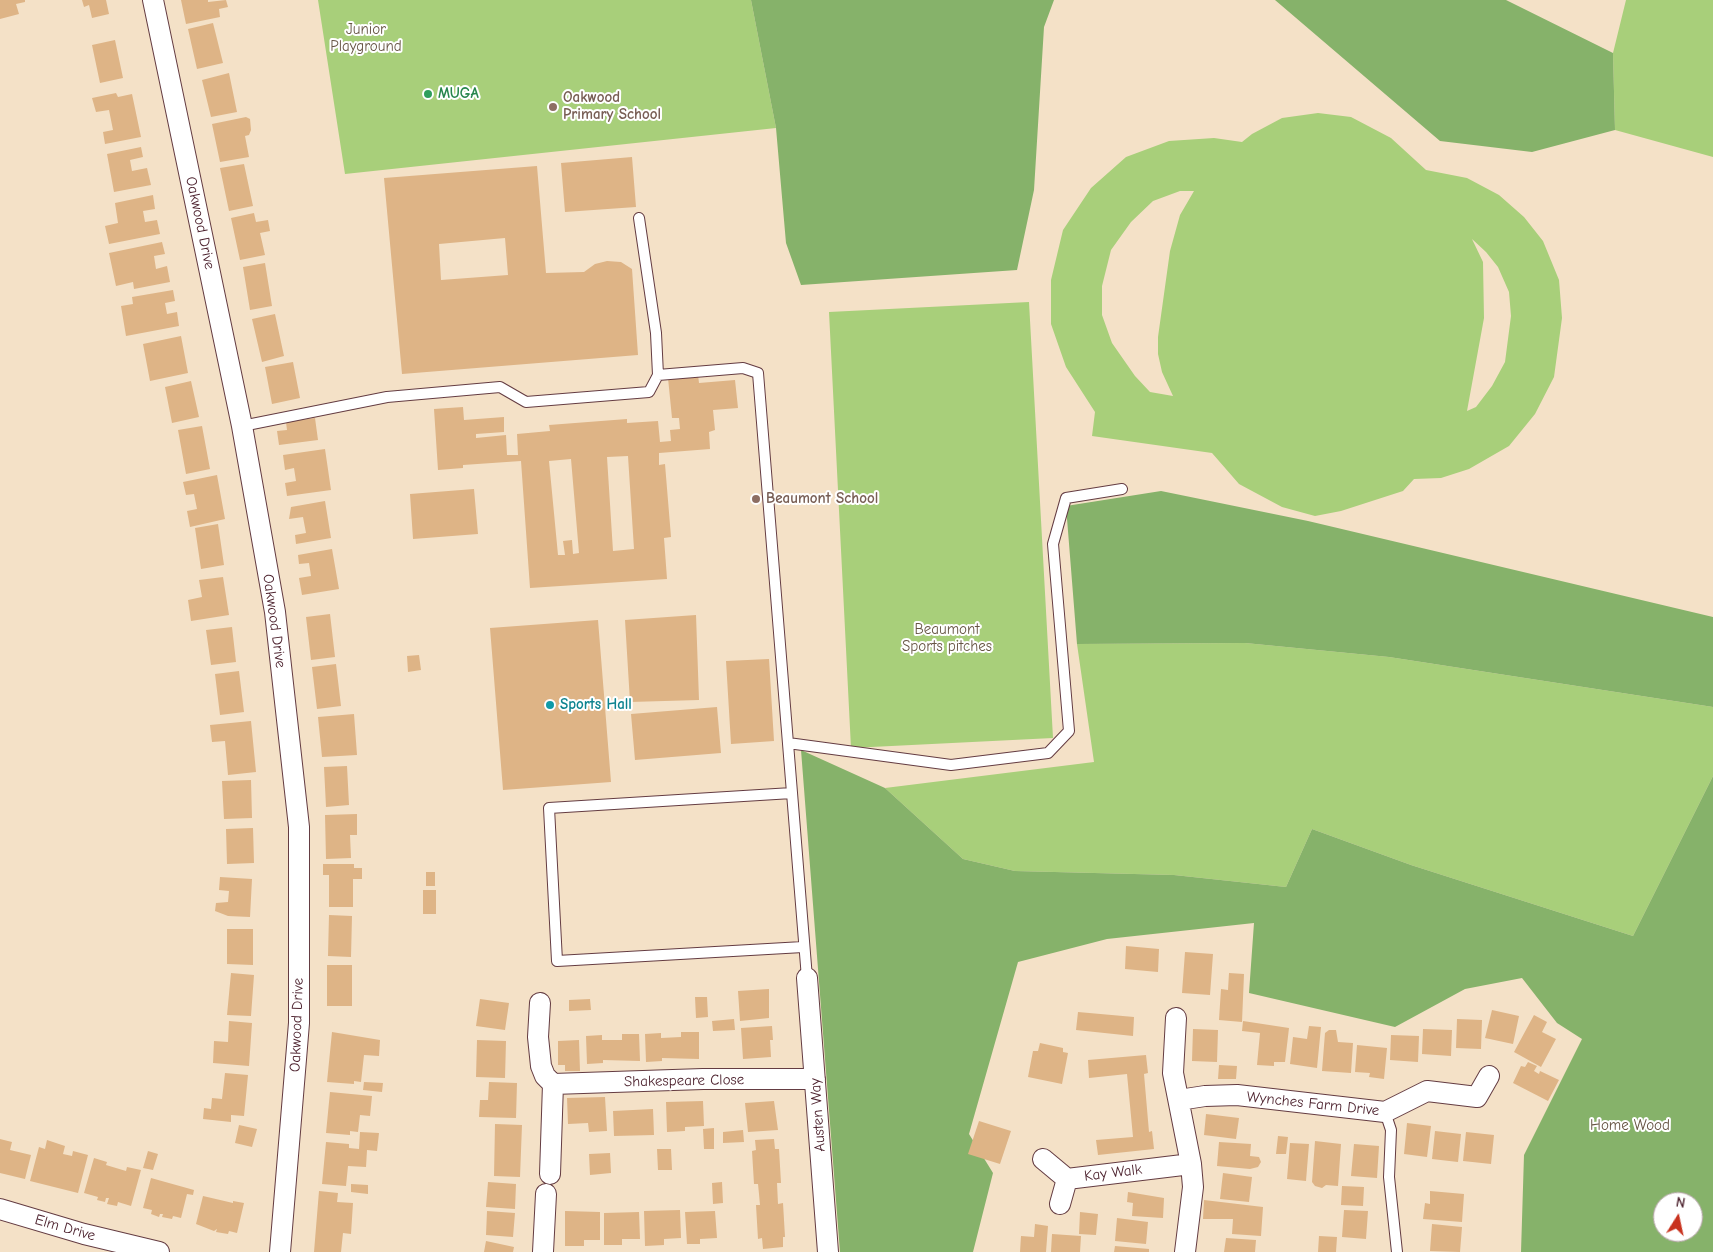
<!DOCTYPE html>
<html>
<head>
<meta charset="utf-8">
<style>
	body { margin:0 }
	#map { position:relative; width:1713px; height:1252px; overflow:hidden; background:#f4e1c7; font-family:"Comic Neue",sans-serif }
	canvas { display:block }
	.north { position:absolute; left:1653px; top:1192px; width:50px; height:50px; box-sizing:border-box; background:#fff; border:1px solid #b7a5aa; border-radius:50%; rotate:10deg; font-size:14px; font-weight:700; line-height:20px; text-align:center; color:#4a1f2b }
	.north::after { content:''; display:block; margin:auto; width:18px; height:22px; background:#c8321e; clip-path:polygon(50% 0,100% 100%,50% 72%,0 100%) }
</style>
</head>
<body>
<div id="map">
<canvas width="1713" height="1252"></canvas>
<div class="north">N</div>
</div>
<script>
const g = document.querySelector('canvas').getContext('2d');
g.lineJoin = 'round';
function fill(path, color) { g.fillStyle = color; g.fill(path, 'evenodd'); }
const poly = rows => new Path2D(rows.map(r => 'M' + r).join(''));
function stroke(path, color, width, dash) { g.strokeStyle = color; g.lineWidth = width; g.lineCap = dash ? 'butt' : 'round'; g.setLineDash(dash || []); g.stroke(path); }
function label(font, color, halo, rows, align = 'center') {
  g.font = font + ' "Comic Neue",sans-serif'; g.lineWidth = 4; g.setLineDash([]); g.textBaseline = 'middle'; g.strokeStyle = halo; g.fillStyle = color; for (const [text, x, y, turn = 0] of rows) {
    g.save(); g.translate(x, y); g.rotate((+turn || 0) * Math.PI / 180); g.textAlign = isNaN(turn) ? turn : align; if (halo) g.strokeText(text, 0, 0); g.fillText(text, 0, 0); g.restore();
  }
}
fill(poly([
	[318,0,751,0,776,128,345,174],
	[1626,0,1713,0,1713,157,1615,130,1613,53],
	[1318,113,1351,117,1391,138,1426,170,1467,178,1499,195,1524,217,1543,241,1559,280,1562,318,1554,377,1535,414,1509,446,1469,469,1441,478,1414,479,1403,491,1341,511,1315,516,1282,507,1239,484,1212,453,1092,436,1095,412,1066,367,1051,324,1051,280,1063,230,1091,188,1126,157,1169,141,1214,138,1242,142,1252,134,1282,118],
	[1180,191,1194,191,1180,215,1170,251,1158,337,1158,354,1162,372,1173,396,1150,392,1135,376,1112,343,1102,315,1102,286,1111,250,1131,222,1153,201],
	[1472,239,1486,252,1498,267,1509,292,1511,316,1505,362,1492,386,1476,407,1467,411,1484,318,1483,262],
	[1029,302,1053,738,851,748,829,312],
	[1245,643,1389,657,1713,707,1713,776,1633,936,1411,865,1312,829,1286,887,1174,875,1015,871,963,859,885,788,1094,762,1077,644]
]), '#a8cf7a');
fill(poly([
	[751,0,1054,0,1044,27,1034,190,1017,270,801,285,786,243,776,128],
	[1275,0,1506,0,1613,53,1615,130,1532,152,1440,141],
	[1161,491,1308,521,1713,617,1713,707,1389,657,1245,643,1077,644,1066,506],
	[801,750,885,788,963,859,1015,871,1174,875,1286,887,1312,829,1411,865,1633,936,1713,776,1713,1252,1521,1252,1524,1155,1582,1039,1557,1023,1522,978,1465,989,1395,1027,1249,993,1254,923,1107,939,1018,962,969,1134,993,1173,973,1252,840,1252],
	[1663,1202,1693,1202,1693,1232,1663,1232]
]), '#86b26a');
fill(poly([
	[0,0,25,0,25,2,16,4,19,14,0,19],
	[82,0,106,0,109,14,92,18,89,5,84,7],
	[181,0,208,0,208,2,226,0,228,7,219,9,220,17,186,24],
	[213,23,223,63,197,69,188,29],
	[115,40,123,78,100,83,92,45],
	[229,73,237,112,211,117,202,80],
	[116,93,118,97,132,94,141,137,105,144,103,132,113,130,109,110,96,112,92,98],
	[246,117,250,119,251,130,249,135,245,136,249,157,220,162,212,124],
	[141,147,143,157,130,160,132,171,147,168,151,185,114,192,107,154],
	[632,157,636,207,565,212,561,163],
	[244,164,253,206,229,211,220,168],
	[537,166,546,273,584,272,595,264,607,261,621,262,632,269,638,355,402,374,384,178],
	[505,238,508,275,441,280,439,244],
	[153,195,155,209,143,211,145,222,157,220,160,234,109,244,105,226,118,223,115,203],
	[254,213,256,222,268,220,270,231,260,233,265,255,240,260,231,218],
	[162,242,165,254,154,256,156,269,167,266,170,282,134,289,133,282,116,286,109,253],
	[265,263,272,306,250,310,243,267],
	[173,290,175,301,165,303,167,314,177,312,179,326,126,336,121,306,133,304,132,297],
	[275,314,284,356,262,362,252,319],
	[181,336,188,373,150,381,143,344],
	[293,362,300,398,272,404,265,367],
	[698,375,699,383,735,380,738,408,713,410,715,430,709,432,710,449,659,453,659,465,665,464,671,537,664,538,667,579,530,588,521,461,463,465,463,468,438,470,434,409,463,407,464,420,504,417,504,432,476,434,476,438,506,435,507,455,518,455,517,434,550,431,549,425,627,419,627,423,658,421,660,442,671,441,670,430,680,429,679,418,672,418,668,378],
	[628,456,634,549,613,551,607,457],
	[571,459,579,553,573,554,572,540,563,541,565,555,558,555,549,461],
	[191,381,199,417,172,423,165,387],
	[315,418,318,440,279,445,277,431,287,430,286,422],
	[202,426,210,469,186,474,178,430],
	[325,449,331,490,287,496,285,483,296,481,294,468,285,470,283,455],
	[217,475,225,519,190,527,187,511,197,509,194,494,186,495,183,482],
	[474,489,478,534,413,539,410,494],
	[325,501,331,538,296,544,295,535,306,533,303,517,289,519,291,507],
	[218,524,224,565,201,569,195,528],
	[332,549,339,589,302,595,299,578,311,576,309,563,299,564,298,555],
	[223,577,229,615,191,621,188,600,202,597,199,580],
	[330,614,335,657,311,660,306,617],
	[696,615,699,700,630,702,625,620],
	[598,620,611,782,503,790,490,628],
	[232,627,236,662,211,665,206,630],
	[419,655,421,670,408,672,407,656],
	[769,659,774,741,731,744,726,661],
	[336,664,341,706,317,709,312,667],
	[239,671,244,712,220,715,215,674],
	[717,707,721,753,635,760,631,714],
	[354,714,357,755,322,757,318,717],
	[251,721,256,772,228,775,225,741,212,742,210,725],
	[347,766,349,805,326,807,324,767],
	[251,780,252,818,224,819,222,781],
	[357,814,357,835,350,835,351,858,326,859,325,815],
	[253,828,254,863,227,864,226,829],
	[323,864,354,864,354,868,362,868,362,879,353,879,353,907,329,907,329,875,323,875],
	[426,872,435,872,435,886,426,886],
	[220,877,252,879,250,917,228,916,215,911,216,903,228,902,229,891,219,890],
	[423,890,436,890,436,914,423,914],
	[329,915,352,916,351,957,328,956],
	[227,929,253,929,253,965,227,964],
	[1126,946,1159,949,1158,972,1125,969],
	[1185,952,1213,954,1210,995,1182,993],
	[327,965,352,965,352,1006,327,1006],
	[231,973,254,975,251,1016,227,1015],
	[1229,973,1244,974,1242,1022,1219,1020,1221,989,1228,990],
	[769,989,769,1018,740,1021,738,991],
	[695,997,707,997,708,1017,696,1018],
	[480,999,509,1003,505,1030,476,1026],
	[590,999,591,1010,569,1011,569,1000],
	[1492,1010,1519,1016,1513,1044,1485,1038],
	[1078,1012,1134,1017,1133,1036,1076,1030],
	[1534,1015,1547,1022,1542,1032,1556,1039,1541,1067,1514,1052],
	[734,1019,735,1030,713,1031,712,1021],
	[1457,1019,1482,1020,1481,1049,1456,1048],
	[229,1021,252,1023,249,1066,213,1063,214,1041,228,1042],
	[1243,1021,1289,1028,1285,1062,1274,1062,1274,1066,1257,1065,1260,1033,1242,1031],
	[772,1026,773,1040,770,1040,771,1057,743,1059,741,1028],
	[1309,1026,1321,1027,1317,1068,1290,1064,1293,1037,1307,1039],
	[1193,1029,1218,1030,1217,1062,1192,1061],
	[1423,1029,1452,1030,1451,1056,1422,1054],
	[1329,1030,1336,1030,1338,1042,1353,1043,1351,1073,1322,1071,1325,1033],
	[332,1032,380,1040,379,1056,364,1055,361,1082,354,1081,354,1084,327,1082],
	[681,1032,699,1032,699,1059,662,1058,662,1061,646,1062,645,1034,661,1033,661,1038,681,1037],
	[622,1034,639,1034,640,1061,603,1060,603,1063,587,1064,586,1036,602,1035,602,1040,622,1040],
	[1391,1035,1419,1036,1418,1062,1390,1060],
	[477,1040,506,1041,505,1078,476,1077],
	[579,1040,580,1071,565,1071,565,1065,558,1065,558,1041],
	[1040,1043,1063,1048,1063,1052,1068,1053,1062,1084,1028,1077,1033,1051,1038,1051],
	[1357,1045,1387,1048,1384,1079,1369,1077,1370,1073,1355,1072],
	[1146,1055,1148,1073,1144,1074,1149,1132,1152,1131,1154,1149,1098,1155,1096,1140,1133,1137,1127,1074,1089,1078,1088,1060],
	[1528,1062,1537,1066,1534,1071,1539,1074,1540,1071,1559,1080,1548,1101,1513,1083,1521,1066,1525,1067],
	[1219,1065,1237,1066,1236,1079,1218,1079],
	[225,1073,248,1075,244,1116,231,1115,231,1122,203,1119,204,1108,211,1109,212,1098,222,1099],
	[364,1082,383,1083,382,1092,363,1090],
	[489,1082,517,1083,516,1118,479,1117,480,1100,488,1100],
	[330,1092,372,1096,370,1116,360,1115,358,1132,350,1131,350,1135,326,1133],
	[605,1097,607,1131,589,1132,588,1123,568,1124,567,1098],
	[703,1101,704,1126,685,1127,685,1131,667,1132,666,1102],
	[774,1101,778,1130,748,1132,745,1103],
	[653,1109,654,1135,614,1136,613,1111],
	[1206,1114,1239,1118,1236,1139,1204,1135],
	[979,1121,1011,1131,1000,1164,968,1154],
	[1407,1123,1431,1126,1427,1157,1404,1154],
	[495,1124,522,1125,520,1177,494,1176],
	[239,1125,257,1129,252,1147,235,1143],
	[714,1128,714,1149,704,1149,703,1129],
	[743,1130,744,1142,723,1143,723,1132],
	[1435,1131,1461,1134,1458,1162,1432,1159],
	[360,1132,379,1133,377,1151,367,1150,366,1167,348,1166,346,1186,322,1184,326,1142,349,1144,349,1148,359,1149],
	[1466,1132,1494,1135,1491,1164,1463,1161],
	[1278,1136,1288,1137,1286,1154,1276,1154],
	[0,1139,12,1142,10,1150,31,1155,25,1179,0,1173],
	[774,1139,775,1149,779,1149,781,1183,777,1183,778,1204,783,1203,785,1237,783,1237,783,1247,763,1249,762,1238,758,1239,756,1205,760,1205,759,1194,758,1184,754,1184,752,1151,756,1150,755,1140],
	[47,1140,65,1146,63,1154,72,1156,73,1151,88,1155,78,1193,30,1181,39,1147,45,1149],
	[1315,1141,1341,1144,1338,1186,1326,1185,1322,1188,1315,1186,1312,1182],
	[1219,1142,1251,1144,1250,1156,1259,1157,1261,1162,1258,1167,1250,1169,1217,1166],
	[1290,1143,1309,1144,1306,1181,1287,1179],
	[1354,1144,1379,1146,1377,1178,1351,1176],
	[657,1149,671,1149,672,1170,658,1170],
	[148,1151,158,1154,153,1170,143,1168],
	[610,1153,611,1173,590,1175,589,1154],
	[94,1158,107,1162,106,1165,126,1171,127,1167,141,1170,131,1206,118,1202,117,1206,107,1204,109,1198,106,1198,105,1202,97,1200,98,1197,84,1193],
	[1223,1173,1252,1177,1249,1202,1220,1199],
	[151,1178,194,1190,193,1195,187,1194,181,1218,173,1216,172,1219,162,1217,163,1214,160,1214,159,1217,151,1214,152,1210,143,1208],
	[488,1182,516,1184,515,1209,486,1207],
	[722,1182,723,1203,713,1204,712,1183],
	[351,1184,368,1185,368,1194,351,1192],
	[1342,1186,1364,1187,1363,1206,1341,1205],
	[319,1191,338,1193,337,1202,353,1203,351,1234,343,1233,341,1252,314,1252],
	[1430,1191,1464,1194,1462,1222,1423,1219,1425,1203,1430,1204],
	[1128,1192,1164,1198,1163,1218,1132,1216,1133,1203,1127,1202],
	[203,1196,233,1203,233,1201,244,1203,237,1233,229,1231,228,1234,216,1232,217,1229,214,1231,196,1224],
	[1204,1200,1263,1207,1261,1236,1232,1234,1233,1219,1203,1219],
	[680,1210,681,1238,664,1239,664,1245,645,1246,644,1211],
	[1344,1210,1368,1211,1366,1239,1342,1237],
	[487,1211,515,1213,513,1237,486,1235],
	[565,1211,600,1212,600,1240,584,1240,584,1246,565,1246],
	[715,1211,717,1238,700,1239,700,1244,687,1244,685,1212],
	[639,1212,640,1239,622,1239,622,1245,604,1245,604,1213],
	[1080,1212,1098,1214,1096,1235,1079,1234],
	[1117,1218,1148,1222,1146,1244,1115,1241],
	[1035,1224,1048,1226,1046,1252,1020,1252,1021,1236,1034,1237],
	[1432,1224,1462,1227,1460,1252,1430,1251],
	[1052,1234,1081,1236,1080,1252,1051,1252],
	[1319,1236,1337,1237,1336,1252,1318,1252],
	[1226,1238,1256,1240,1255,1252,1224,1252],
	[486,1241,514,1247,513,1252,484,1252],
	[1115,1246,1149,1249,1149,1252,1114,1252]
]), '#deb486');
const service = poly([
	[658,375,743,368,758,373,807,978],
	[242,426,387,397,500,387,526,402,649,392,658,375,656,333,639,218],
	[788,743,951,765,1048,753,1069,731,1053,544,1066,498,1122,489],
	[792,793,549,808,557,961,803,947],
	[1385,1112,1391,1130,1389,1177,1397,1252]
]);
const minor = poly([
	[153,0,242,426,275,612,299,827,299,1023,280,1252],
	[807,978,828,1252],
	[540,1003,538,1037,541,1066,545,1076,553,1084,703,1079,815,1079],
	[1176,1018,1173,1073,1191,1164,1193,1187,1185,1252],
	[1179,1100,1205,1096,1237,1095,1385,1112,1427,1091,1477,1097,1489,1076],
	[1043,1159,1067,1179,1191,1164],
	[550,1174,553,1084],
	[1060,1204,1067,1179],
	[0,1209,84,1234,159,1252],
	[543,1252,546,1194]
]);
stroke(service, '#643c42', 12);
stroke(minor, '#643c42', 22);
stroke(service, '#fff', 10);
stroke(minor, '#fff', 20);
for (const [x, y, r, color] of [
	[428,94,5,"#2e9e5b"],
	[553,107,5,"#8d6e63"],
	[756,499,5,"#8d6e63"],
	[550,705,5,"#0f9aa8"]
]) { const dot = new Path2D(); dot.arc(x, y, r, 0, 2 * Math.PI); g.fillStyle = color; g.fill(dot); stroke(dot, '#fff', 2); }
label('15px', '#665443', '#fff', [
	["Junior",366,30],
	["Playground",366,47],
	["Beaumont",947,630],
	["Sports pitches",947,647],
	["Home Wood",1630,1126]
]);
label('bold 15px', '#27864d', '#fff', [
	["MUGA",438,94]
], 'left');
label('bold 15px', '#785e54', '#fff', [
	["Oakwood",563,98],
	["Primary School",563,115],
	["Beaumont School",766,499]
], 'left');
label('15px', '#4a1f2b', '#fff', [
	["Oakwood Drive",200,223,78],
	["Oakwood Drive",274,621,82],
	["Oakwood Drive",297,1025,-88],
	["Shakespeare Close",684,1081,-1],
	["Wynches Farm Drive",1313,1104,6],
	["Austen Way",818,1115,-94],
	["Kay Walk",1113,1173,-7],
	["Elm Drive",65,1228,16]
]);
label('bold 15px', '#0d838f', '#fff', [
	["Sports Hall",560,705]
], 'left');
</script>
</body>
</html>
